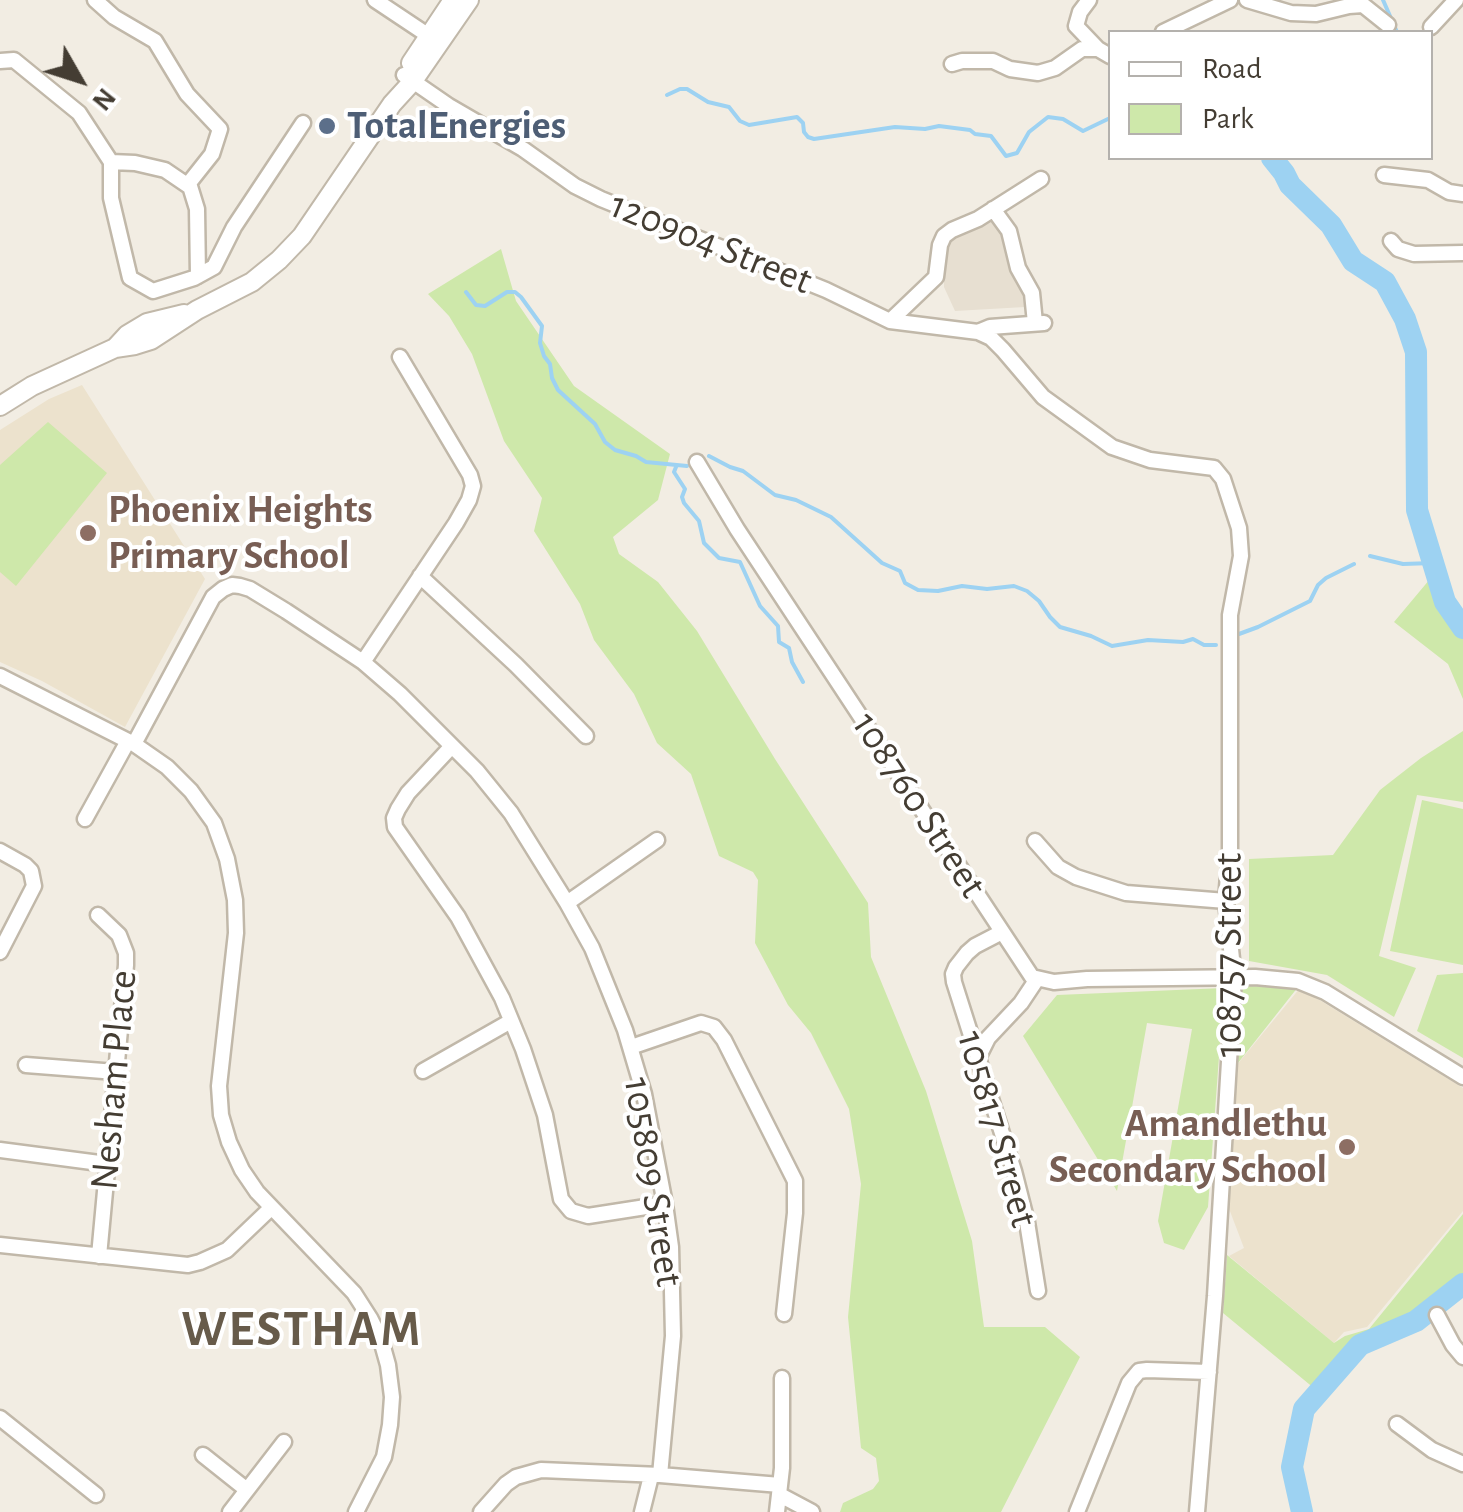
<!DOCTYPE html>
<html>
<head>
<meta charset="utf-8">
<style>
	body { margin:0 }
	#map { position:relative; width:1463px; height:1512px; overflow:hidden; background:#f2ede3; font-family:"Alegreya Sans",sans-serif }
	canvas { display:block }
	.legend { position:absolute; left:1108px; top:30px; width:325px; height:130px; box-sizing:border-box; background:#fff; border:2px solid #b4b1ad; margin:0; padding:12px 18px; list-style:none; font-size:30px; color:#443d33 }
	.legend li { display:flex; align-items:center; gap:20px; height:50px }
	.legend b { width:50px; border:2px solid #b4b1ad }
	.north { position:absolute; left:30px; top:30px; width:100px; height:100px; -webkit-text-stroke:8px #fff; paint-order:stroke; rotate:129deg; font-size:28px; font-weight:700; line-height:40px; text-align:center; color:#443d33 }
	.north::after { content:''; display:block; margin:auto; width:35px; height:45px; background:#443d33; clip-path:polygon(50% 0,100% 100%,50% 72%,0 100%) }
</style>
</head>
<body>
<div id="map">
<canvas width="1463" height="1512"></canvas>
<ul class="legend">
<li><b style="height:12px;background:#fff"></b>Road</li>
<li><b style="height:28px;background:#cee8aa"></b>Park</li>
</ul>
<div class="north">N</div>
</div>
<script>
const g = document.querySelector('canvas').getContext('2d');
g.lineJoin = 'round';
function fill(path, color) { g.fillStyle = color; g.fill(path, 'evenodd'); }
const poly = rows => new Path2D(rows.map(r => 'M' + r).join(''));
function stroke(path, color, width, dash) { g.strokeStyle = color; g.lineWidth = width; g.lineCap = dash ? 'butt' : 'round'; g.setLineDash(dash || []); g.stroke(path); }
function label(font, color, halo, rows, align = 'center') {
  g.font = font + ' "Alegreya Sans",sans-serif'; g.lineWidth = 8; g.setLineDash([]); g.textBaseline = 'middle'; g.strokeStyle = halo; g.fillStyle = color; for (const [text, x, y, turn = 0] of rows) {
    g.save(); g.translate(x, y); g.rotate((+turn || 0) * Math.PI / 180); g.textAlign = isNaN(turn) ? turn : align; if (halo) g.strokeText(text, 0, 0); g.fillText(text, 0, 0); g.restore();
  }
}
fill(poly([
	[991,211,1006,231,1027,295,1025,307,955,311,944,287,944,236]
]), '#e7dfd1');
fill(poly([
	[82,385,205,579,125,727,42,681,0,662,0,430,49,399],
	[1300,988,1463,1088,1463,1211,1367,1327,1344,1332,1334,1343,1229,1256,1244,1248,1228,1206,1236,1066]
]), '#ece2cd');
fill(poly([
	[501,249,516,301,574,386,670,454,658,500,613,537,619,554,658,582,697,631,775,759,868,903,871,957,926,1091,972,1241,984,1327,1045,1327,1080,1357,1001,1512,840,1512,843,1503,873,1489,879,1481,876,1458,861,1448,848,1317,861,1184,849,1109,811,1033,788,1005,755,943,758,880,753,872,719,856,691,774,657,743,634,694,594,640,580,604,534,531,542,498,504,441,472,354,449,316,428,294],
	[48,422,107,473,16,586,0,572,0,465],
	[1430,579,1444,613,1463,635,1463,699,1448,664,1394,622],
	[1463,731,1463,802,1417,795,1379,956,1416,968,1394,1017,1327,975,1249,961,1249,859,1333,855,1380,790,1421,758],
	[1422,800,1463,809,1463,965,1390,951],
	[1463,973,1463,1058,1417,1031,1437,975],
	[1247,986,1298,987,1238,1063,1239,990],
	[1224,988,1208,1207,1184,1250,1164,1243,1158,1221,1192,1029,1147,1023,1117,1191,1023,1036,1057,995],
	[1463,1214,1463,1279,1414,1317,1357,1342,1315,1389,1223,1313,1227,1255,1334,1343,1345,1336,1369,1329]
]), '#cee8aa');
stroke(poly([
	[1383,0,1397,32],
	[667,95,680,89,687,89,708,102,729,107,740,121,749,125,797,117,803,123,804,132,808,137,814,139,895,127,925,129,939,126,970,130,975,134,991,136,1006,156,1017,153,1029,132,1048,117,1063,119,1083,131,1110,118],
	[466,292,476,305,485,306,507,292,515,292,521,297,542,326,540,343,544,356,550,364,552,378,558,390,595,424,605,442,615,450,636,456,646,462,687,466],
	[709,456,730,467,743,471,775,495,796,500,831,517,882,563,900,571,905,583,918,590,938,591,962,586,987,589,1014,586,1027,591,1039,601,1050,617,1060,627,1091,636,1112,646,1148,640,1183,642,1193,639,1204,645,1216,645],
	[676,467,674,472,685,489,682,497,684,503,699,521,704,543,719,558,740,562,760,606,778,626,779,642,789,648,792,662,803,682],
	[1370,556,1403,564,1433,563],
	[1239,634,1258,627,1310,601,1318,585,1326,578,1354,564]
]), '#9dd2f2', 4);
stroke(poly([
	[1272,158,1284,173,1290,185,1331,225,1353,261,1385,282,1405,319,1416,352,1417,510,1445,602,1463,628],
	[1302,1512,1292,1467,1304,1409,1360,1345,1416,1321,1463,1284]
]), '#9dd2f2', 22);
const minor = poly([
	[95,0,114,17,155,41,187,94,220,129,212,154,189,183,197,209,198,276],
	[375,0,429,36],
	[1089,0,1080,12,1076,26,1098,49,1110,56],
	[1247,0,1291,13,1316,14,1349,6,1363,5,1388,25],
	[1431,27,1456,0],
	[1163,32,1230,0],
	[0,61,14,60,79,113,111,162,111,198,130,278,153,291,194,278,214,267,234,227,303,123],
	[952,64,962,61,993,61,1010,69,1038,73,1055,68,1082,49,1098,49],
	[404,75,449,106,523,149,575,186,601,199,826,290,890,321,978,332,990,327,1044,323],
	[111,162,135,163,165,170,190,187],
	[1384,175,1428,180,1449,192,1463,194],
	[993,209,1009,231,1018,268,1032,293,1035,323],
	[1391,241,1398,249,1414,254,1463,253],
	[890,321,936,277,940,245,944,236,952,230,978,219,1041,179],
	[978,332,991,338,1003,350,1043,397,1112,447,1150,460,1214,468,1223,479,1239,528,1241,556,1230,615,1230,849,1226,901,1234,978,1215,1296,1197,1512],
	[697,462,737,529,1032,977,1054,982,1087,979,1255,977,1298,981,1325,992,1463,1077],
	[420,576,516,665,586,736],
	[363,662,456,523,469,500,473,486,470,475,400,357],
	[0,676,134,744,167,767,191,791,214,823,227,859,235,900,236,933,219,1086,221,1115,229,1142,242,1170,257,1192,354,1293,370,1318,381,1340,388,1365,392,1397,390,1425,384,1457,356,1512],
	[134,744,213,597,223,589,232,585,240,586,250,589,286,611,363,662,400,694,477,771,511,813,567,903,592,948,625,1030,644,1094,665,1204,671,1247,673,1336,660,1475],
	[452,746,408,793,398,809,394,818,395,827,458,917,502,998,523,1049,545,1115,561,1199,571,1211,588,1216,665,1204],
	[85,819,128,741],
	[1035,841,1058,867,1076,877,1126,893,1226,901],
	[0,851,25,865,31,871,34,886,0,952],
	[567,903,657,840],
	[98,915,119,935,126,953,126,965,99,1256],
	[1002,932,975,946,967,953,956,967,953,974,954,982,1014,1171,1027,1222,1038,1291],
	[631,1047,701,1023,714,1027,724,1040,795,1181,795,1213,784,1314],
	[978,1058,988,1038,1021,1003,1037,979],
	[26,1065,116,1072],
	[423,1071,511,1021],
	[0,1150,107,1164],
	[0,1245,188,1265,200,1262,227,1250,271,1208],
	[1437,1315,1453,1345,1463,1357],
	[0,1418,96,1495],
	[1397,1424,1432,1450,1463,1464],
	[203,1455,247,1490],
	[780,1495,812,1512],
	[230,1512,284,1442],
	[481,1512,506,1484,516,1477,541,1470,660,1475,780,1485],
	[642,1512,651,1476],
	[777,1512,782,1468,782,1378],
	[1077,1512,1129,1383,1139,1371,1147,1370,1209,1372]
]);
const tertiary = poly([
	[411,63,453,0],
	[115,348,127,335,147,323,184,314],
	[0,406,32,386,115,348,135,345,151,340,197,310,252,282,279,260,302,236,392,104,413,81,469,0]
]);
stroke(minor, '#c1b8a9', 19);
stroke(tertiary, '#c1b8a9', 22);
stroke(minor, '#fff', 14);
stroke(tertiary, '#fff', 18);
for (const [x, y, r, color] of [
	[327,126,10,"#5c6f8a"],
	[88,533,10,"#8d6e63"],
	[1347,1147,10,"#8d6e63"]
]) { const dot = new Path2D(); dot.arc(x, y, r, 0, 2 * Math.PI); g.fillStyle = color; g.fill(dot); stroke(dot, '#fff', 4); }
label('bold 40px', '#4e5e75', '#fff', [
	["TotalEnergies",347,126]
], 'left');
label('40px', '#443d33', '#fff', [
	["120904 Street",711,243,22],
	["108760 Street",919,805,57],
	["108757 Street",1229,955,-90],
	["Nesham Place",114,1080,-85],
	["105817 Street",997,1129,74],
	["105809 Street",653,1182,81]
]);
label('bold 40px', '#785e54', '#fff', [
	["Phoenix Heights",108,510],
	["Primary School",108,556],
	["Amandlethu",1327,1124,"right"],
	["Secondary School",1327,1170,"right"]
], 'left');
g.letterSpacing = '2.5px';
label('bold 50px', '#675b4a', '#fff', [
	["WESTHAM",302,1330]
]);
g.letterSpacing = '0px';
</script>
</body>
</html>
